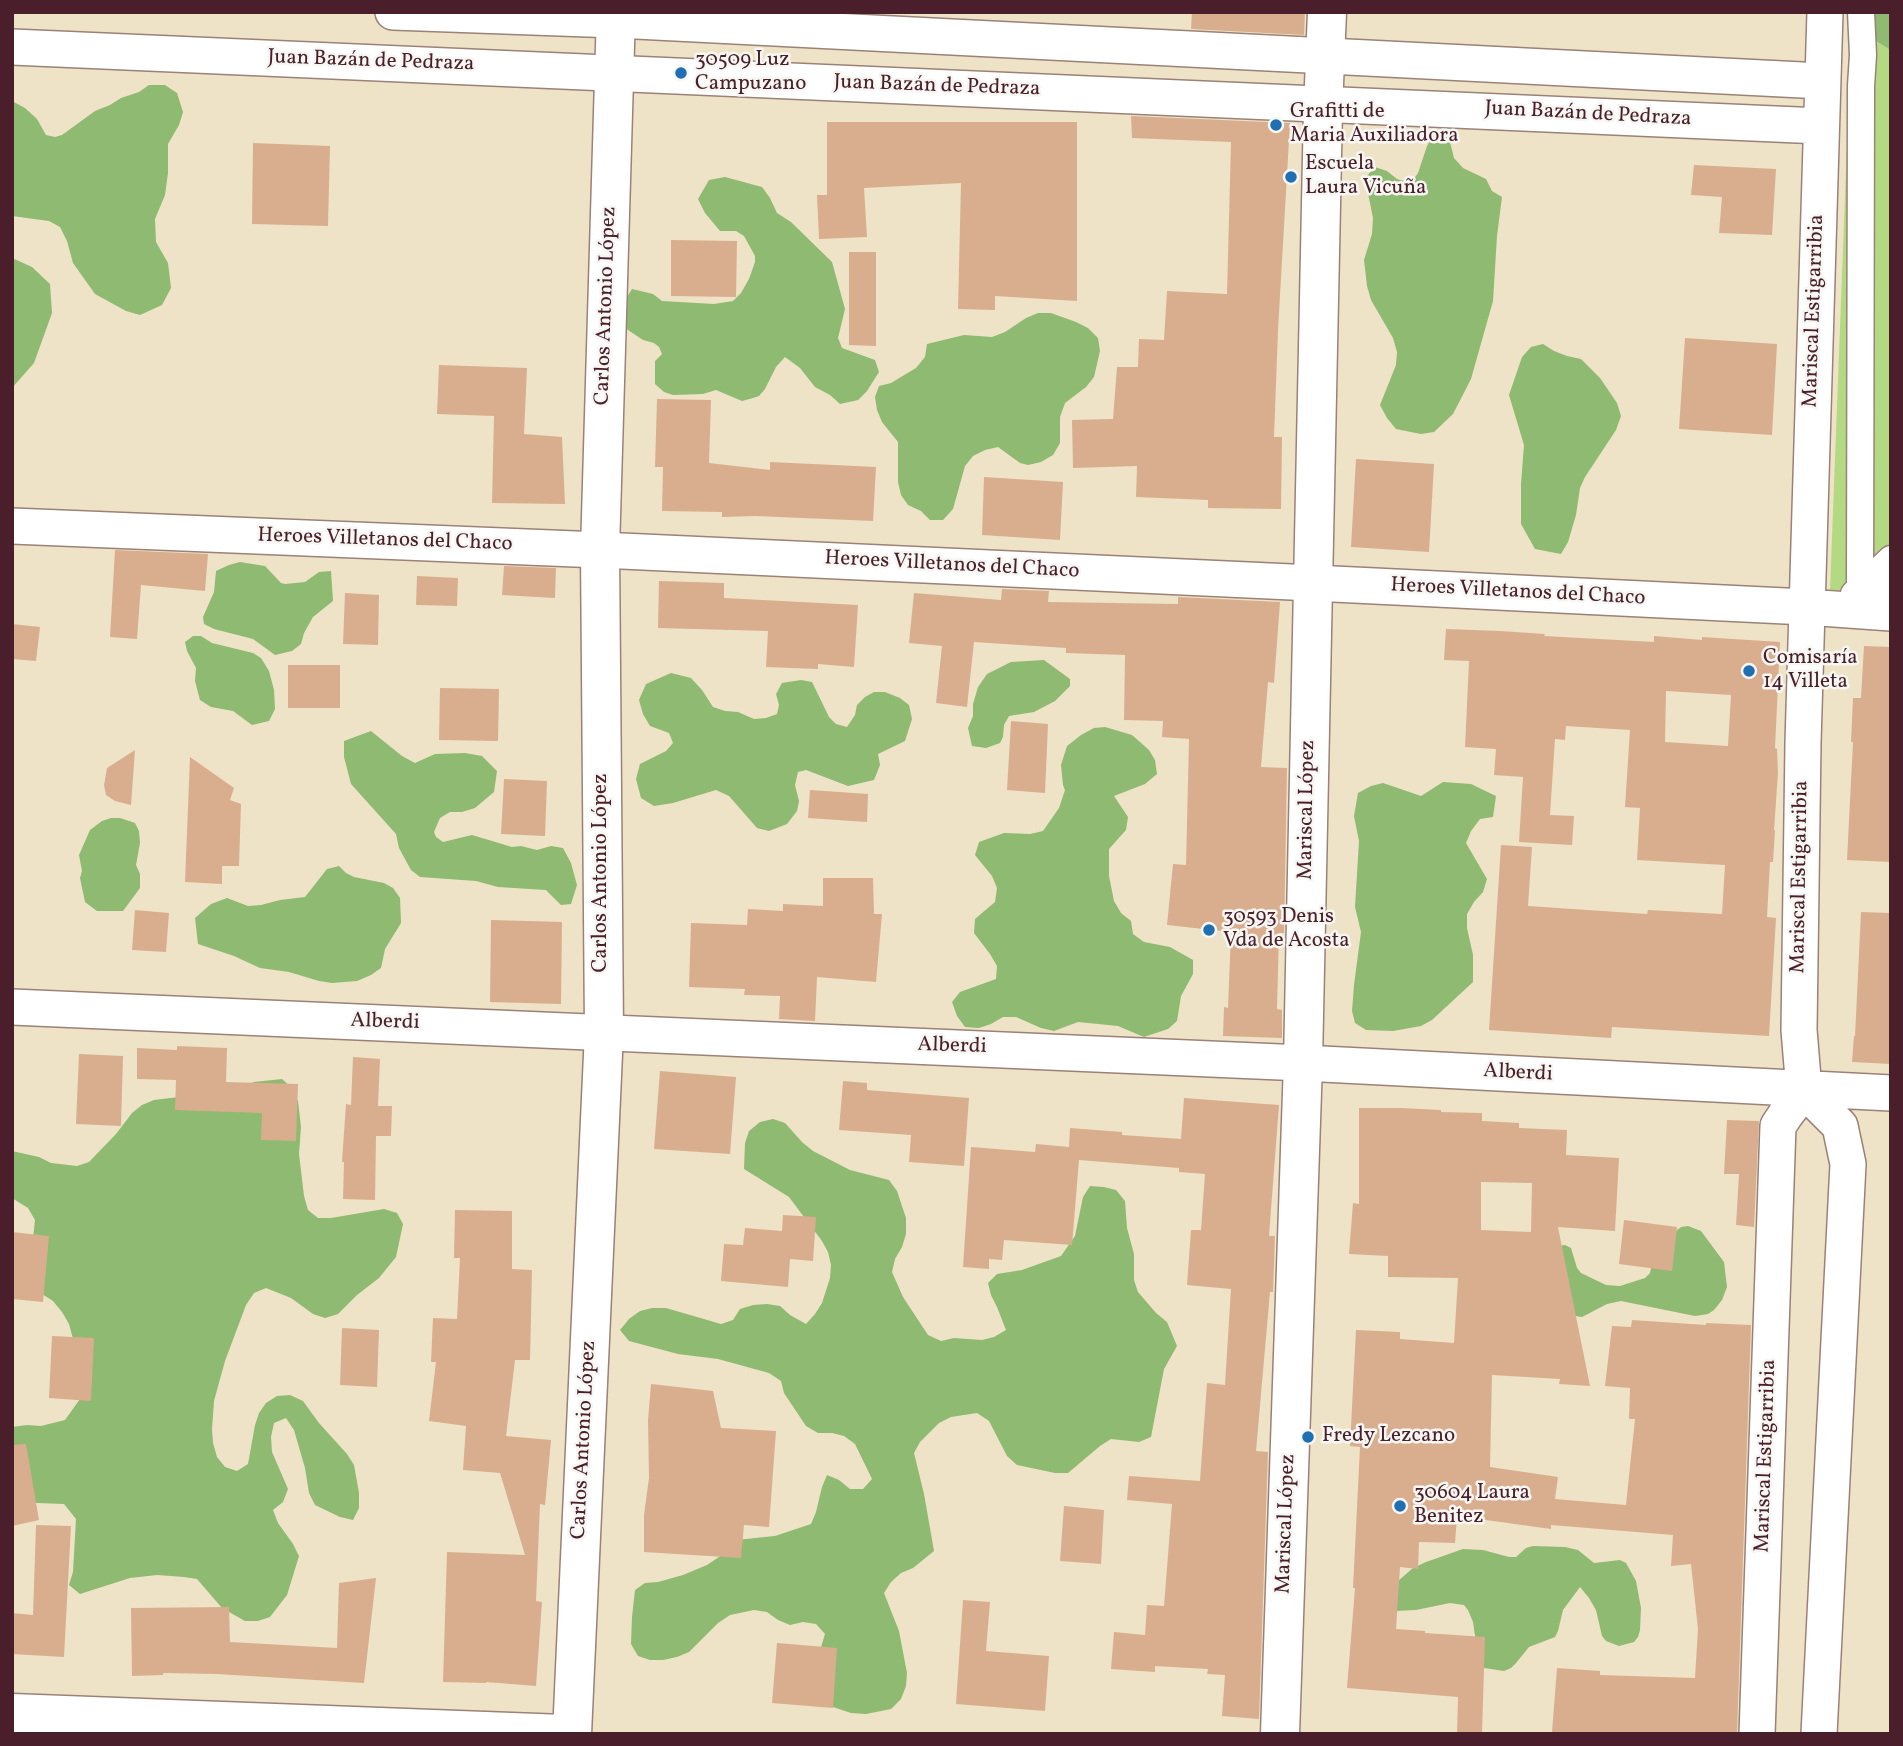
<!DOCTYPE html>
<html>
<head>
<meta charset="utf-8">
<style>
	body { margin:0 }
	#map { position:relative; width:1903px; height:1746px; overflow:hidden; background:#eee3c6; font-family:Vollkorn,serif }
	canvas { display:block }
	.frame { position:absolute; inset:0; border:14px solid #4a1f2b; pointer-events:none }
</style>
</head>
<body>
<div id="map">
<canvas width="1903" height="1746"></canvas>
<div class="frame"></div>
</div>
<script>
const g = document.querySelector('canvas').getContext('2d');
g.lineJoin = 'round';
function fill(path, color) { g.fillStyle = color; g.fill(path, 'evenodd'); }
const poly = rows => new Path2D(rows.map(r => 'M' + r).join(''));
function stroke(path, color, width, dash) { g.strokeStyle = color; g.lineWidth = width; g.lineCap = dash ? 'butt' : 'round'; g.setLineDash(dash || []); g.stroke(path); }
function label(font, color, halo, rows, align = 'center') {
  g.font = font + ' Vollkorn,serif'; g.lineWidth = 5; g.setLineDash([]); g.textBaseline = 'middle'; g.strokeStyle = halo; g.fillStyle = color; for (const [text, x, y, turn = 0] of rows) {
    g.save(); g.translate(x, y); g.rotate((+turn || 0) * Math.PI / 180); g.textAlign = isNaN(turn) ? turn : align; if (halo) g.strokeText(text, 0, 0); g.fillText(text, 0, 0); g.restore();
  }
}
fill(poly([
	[1852,12,1891,12,1891,593,1830,590]
]), '#b3da83');
fill(poly([
	[1868,12,1891,12,1891,50,1873,39],
	[149,85,165,85,177,93,183,112,179,125,168,144,168,173,165,195,155,219,156,242,168,263,171,288,162,305,140,315,126,311,95,294,73,263,67,241,60,227,49,221,12,216,12,101,25,108,37,119,46,135,55,137,62,135,95,111,110,105,121,98,139,92],
	[1434,134,1448,134,1454,158,1463,168,1486,179,1492,191,1502,197,1497,236,1493,301,1471,379,1453,414,1434,432,1421,434,1396,429,1387,418,1380,405,1396,365,1397,352,1393,338,1371,300,1367,286,1364,260,1372,234,1373,218,1365,178,1375,167,1387,171,1397,179,1411,183,1418,173,1427,146],
	[725,177,762,187,770,198,777,213,791,222,832,262,845,309,838,338,842,348,875,360,879,372,867,391,858,400,840,404,830,395,815,387,800,368,785,357,776,367,765,389,759,396,753,398,742,401,716,390,703,394,673,395,664,392,655,384,655,361,662,354,659,347,654,343,643,340,619,324,622,305,632,289,653,294,662,301,714,304,733,301,741,293,749,279,755,262,755,256,744,236,736,231,720,231,705,213,698,199,709,180],
	[12,258,32,267,50,284,52,313,34,363,12,388],
	[1038,313,1051,313,1076,322,1088,328,1098,338,1100,351,1094,377,1086,387,1065,403,1060,417,1060,443,1053,455,1041,462,1028,465,1020,463,998,447,985,450,973,456,965,466,953,509,943,520,930,520,921,511,908,505,901,495,898,482,898,442,882,422,877,410,875,397,879,386,891,383,916,368,925,357,927,344,964,335,992,337,1005,332,1026,318],
	[1543,344,1554,351,1567,356,1581,359,1600,378,1617,403,1621,416,1616,430,1585,477,1580,488,1576,515,1568,542,1561,554,1535,549,1521,524,1521,484,1524,445,1509,395,1522,357,1531,347],
	[240,562,265,566,281,583,285,584,305,582,319,572,331,571,333,601,313,617,304,633,301,644,292,651,275,655,253,639,214,629,204,624,203,617,214,592,216,571,229,565],
	[193,636,201,636,212,643,253,653,261,658,269,671,274,690,275,709,269,721,252,725,233,711,211,707,200,700,195,681,196,668,187,651,185,642],
	[1044,660,1070,679,1070,686,1055,701,1034,712,1009,716,1004,725,1003,737,1000,743,986,748,972,746,968,728,973,716,973,704,978,687,987,674,1011,662],
	[671,673,691,678,702,690,713,707,725,711,738,712,754,719,766,718,777,714,779,705,776,694,782,683,801,680,812,682,829,717,836,724,847,727,855,715,857,705,865,697,874,692,885,692,900,698,909,705,912,719,905,741,878,754,880,765,874,780,848,786,806,770,798,772,795,785,799,801,797,811,787,824,769,831,757,828,729,796,716,790,673,803,654,806,641,798,636,779,640,764,666,751,673,743,669,733,650,726,643,714,639,700,646,684],
	[1105,727,1132,735,1149,750,1155,760,1157,774,1145,784,1114,796,1128,817,1126,830,1109,849,1109,876,1114,901,1121,913,1131,921,1133,934,1144,942,1170,947,1193,960,1193,974,1181,996,1177,1021,1168,1029,1144,1037,1118,1026,1078,1022,1054,1031,1041,1028,1016,1017,1003,1017,991,1024,979,1028,965,1027,957,1016,952,1002,960,992,996,979,997,966,990,954,974,933,975,919,995,902,997,888,992,876,975,855,979,842,1004,833,1030,834,1043,831,1059,808,1065,790,1063,785,1061,765,1067,746,1081,735,1094,728],
	[371,731,402,756,415,763,435,754,465,753,482,756,497,771,494,792,475,808,462,812,450,812,440,818,434,832,436,837,443,842,472,835,512,847,521,846,537,850,551,846,563,848,571,863,577,885,571,904,561,905,546,890,498,887,476,881,420,877,411,870,399,848,396,834,351,784,344,757,344,741],
	[1443,782,1471,784,1496,796,1493,817,1480,819,1471,831,1466,843,1487,879,1483,892,1474,902,1467,914,1467,928,1473,955,1473,982,1432,1020,1421,1026,1393,1031,1366,1030,1355,1023,1352,1011,1354,985,1361,932,1355,907,1359,841,1354,816,1358,793,1371,786,1383,783,1421,796],
	[111,818,120,818,135,823,139,831,140,843,136,865,140,874,140,888,123,911,97,911,85,902,80,878,82,871,79,855,90,830,102,821],
	[339,866,346,873,354,877,384,883,393,888,400,898,401,923,385,949,381,968,371,975,357,981,332,983,319,981,289,972,260,968,234,956,198,944,195,918,211,904,227,898,248,906,261,905,280,900,305,897,327,869],
	[282,1079,291,1087,298,1101,301,1127,299,1154,304,1196,308,1210,318,1218,331,1218,384,1209,397,1213,403,1224,396,1257,379,1278,357,1295,338,1314,325,1318,313,1314,291,1298,266,1288,254,1293,246,1305,225,1361,214,1401,212,1429,213,1443,217,1457,225,1467,237,1471,248,1464,255,1425,259,1413,266,1403,277,1396,290,1395,303,1401,319,1423,347,1454,354,1465,359,1493,359,1508,353,1520,340,1517,315,1505,309,1493,305,1468,294,1430,286,1418,274,1423,271,1437,272,1452,288,1489,283,1502,273,1510,278,1523,293,1544,299,1556,287,1595,270,1617,258,1621,245,1621,222,1608,197,1579,184,1577,157,1575,130,1578,80,1594,69,1585,73,1572,76,1519,64,1504,37,1503,25,1499,12,1472,12,1427,27,1425,41,1426,65,1420,80,1399,79,1361,69,1324,62,1312,53,1301,42,1294,31,1258,35,1220,28,1208,12,1198,12,1151,39,1157,51,1163,77,1166,89,1162,116,1134,132,1113,142,1105,154,1100,179,1097,219,1098,254,1082],
	[773,1119,785,1123,802,1142,813,1151,850,1170,889,1180,897,1191,906,1218,906,1234,902,1247,895,1259,892,1272,903,1297,928,1335,941,1341,954,1338,982,1340,994,1337,1006,1330,997,1307,991,1295,988,1283,997,1274,1022,1270,1061,1256,1075,1236,1083,1197,1090,1186,1104,1187,1116,1190,1125,1201,1127,1228,1134,1254,1134,1280,1138,1292,1156,1313,1167,1322,1177,1346,1164,1369,1151,1437,1139,1442,1111,1439,1100,1446,1068,1473,1055,1473,1017,1465,1007,1456,989,1421,977,1413,951,1417,939,1423,920,1442,914,1453,924,1494,934,1551,913,1568,901,1573,891,1582,884,1593,899,1631,907,1673,906,1686,901,1699,891,1709,866,1714,851,1713,824,1704,814,1670,825,1634,816,1624,803,1622,790,1625,778,1620,767,1612,754,1610,730,1615,718,1623,689,1652,677,1657,663,1660,650,1660,638,1656,631,1644,632,1617,635,1590,645,1583,658,1582,683,1575,707,1565,728,1551,736,1540,775,1536,811,1524,816,1512,822,1487,827,1475,839,1480,850,1489,863,1489,872,1479,855,1444,844,1436,832,1433,818,1433,806,1426,784,1393,781,1381,769,1373,718,1359,678,1354,629,1341,620,1330,629,1319,640,1311,652,1308,666,1308,721,1324,733,1320,740,1309,753,1305,767,1304,780,1306,790,1315,806,1324,815,1314,822,1303,830,1278,831,1265,828,1252,822,1241,789,1197,744,1169,745,1143,749,1131,760,1122],
	[1688,1226,1701,1231,1724,1262,1727,1287,1722,1300,1714,1310,1708,1314,1695,1316,1621,1301,1607,1304,1582,1317,1569,1315,1552,1247,1565,1245,1571,1248,1577,1268,1581,1273,1606,1285,1620,1286,1645,1278,1650,1273,1653,1260,1676,1231,1681,1227],
	[1533,1546,1565,1547,1578,1550,1594,1563,1620,1560,1626,1563,1636,1581,1641,1608,1640,1630,1638,1637,1634,1642,1619,1646,1606,1641,1602,1636,1596,1610,1589,1598,1580,1587,1563,1610,1558,1631,1555,1637,1529,1647,1516,1663,1511,1668,1504,1671,1484,1668,1478,1656,1473,1622,1468,1610,1464,1605,1450,1603,1416,1610,1396,1611,1398,1581,1413,1568,1426,1562,1463,1549,1483,1550,1509,1557,1516,1557,1526,1548]
]), '#8eba71');
fill(poly([
	[1192,12,1305,12,1304,35,1191,29],
	[1131,116,1290,123,1278,330,1274,437,1282,437,1281,509,1208,508,1208,500,1136,497,1137,466,1073,468,1072,420,1113,419,1117,367,1138,367,1139,339,1164,340,1167,291,1227,294,1231,142,1132,138],
	[827,122,1077,122,1077,301,995,296,995,310,958,309,961,183,864,188,867,237,819,239,817,195,827,195],
	[253,143,330,146,328,226,252,224],
	[1694,165,1776,169,1772,235,1719,233,1722,197,1691,195],
	[671,240,737,241,736,297,671,296],
	[849,252,876,252,876,346,849,345],
	[1685,338,1777,344,1772,435,1679,429],
	[439,365,527,368,524,434,562,437,565,504,492,503,494,416,437,414],
	[657,399,711,400,709,463,770,470,770,462,876,467,873,521,756,516,722,517,722,512,662,511,663,467,655,467],
	[1356,459,1434,464,1429,552,1351,547],
	[984,477,1063,482,1060,540,982,535],
	[115,550,208,554,205,591,141,585,137,639,110,637],
	[504,566,556,568,555,598,502,595],
	[417,576,458,578,457,606,416,605],
	[659,581,724,583,724,598,858,605,854,667,818,664,818,669,766,667,768,631,658,628],
	[1002,589,1049,591,1048,602,1178,604,1178,597,1280,602,1274,683,1268,682,1261,767,1287,768,1284,933,1279,933,1277,1009,1282,1010,1282,1038,1223,1036,1224,1007,1228,1008,1231,932,1167,925,1173,864,1186,865,1189,739,1162,737,1163,721,1124,720,1125,655,1066,653,1066,648,974,642,967,707,936,703,942,646,909,643,914,593,1001,600],
	[345,593,379,595,378,645,343,644],
	[12,624,40,627,36,661,12,659],
	[1446,629,1500,631,1545,634,1544,636,1654,642,1654,636,1702,640,1702,637,1780,642,1775,748,1777,749,1778,772,1774,830,1775,830,1773,862,1770,862,1767,917,1776,918,1769,1036,1612,1027,1611,1038,1489,1030,1501,845,1532,847,1528,906,1647,914,1648,910,1722,914,1725,865,1637,860,1640,808,1625,807,1630,730,1566,726,1565,740,1555,739,1550,815,1574,816,1572,845,1519,842,1523,777,1494,775,1496,749,1465,747,1469,661,1444,660],
	[1666,691,1731,695,1728,746,1665,742],
	[1864,646,1891,647,1891,862,1847,860,1853,742,1851,742,1853,698,1861,698],
	[288,665,340,665,340,708,288,708],
	[440,688,499,689,498,741,439,740],
	[1011,721,1048,724,1045,793,1007,790],
	[135,750,131,805,115,801,106,795,104,785,107,768],
	[190,757,234,788,230,800,241,804,239,866,222,866,222,884,185,882],
	[504,779,547,781,545,836,501,834],
	[810,790,868,794,867,822,808,818],
	[823,878,873,878,874,914,882,914,876,982,817,977,815,1021,779,1019,780,996,744,995,745,989,689,987,691,923,747,925,748,909,783,911,783,904,823,906],
	[135,910,169,913,166,952,132,950],
	[1861,912,1891,913,1891,1064,1852,1062,1854,1036,1855,1036],
	[491,920,562,922,561,1004,490,1002],
	[177,1046,227,1048,226,1082,298,1084,296,1141,261,1140,262,1113,175,1110,176,1080,137,1079,137,1048,177,1050],
	[79,1054,123,1056,121,1126,76,1124],
	[353,1057,380,1059,378,1106,392,1106,391,1136,376,1136,375,1200,343,1199,344,1162,342,1162,346,1104,351,1105],
	[660,1071,736,1077,730,1154,654,1149],
	[843,1081,867,1083,867,1090,969,1098,964,1166,909,1162,911,1135,839,1130],
	[1184,1098,1279,1105,1269,1236,1275,1236,1273,1292,1270,1292,1256,1451,1268,1452,1259,1719,1222,1716,1225,1675,1207,1674,1208,1669,1155,1666,1155,1672,1111,1669,1114,1632,1145,1635,1147,1605,1164,1606,1172,1504,1127,1500,1129,1476,1200,1481,1207,1383,1225,1385,1231,1289,1187,1285,1191,1230,1201,1230,1205,1174,1179,1172,1179,1168,1079,1160,1072,1245,1004,1240,1002,1260,989,1259,989,1269,963,1267,971,1147,1035,1152,1036,1144,1069,1147,1070,1128,1122,1132,1122,1135,1181,1139],
	[1359,1108,1401,1108,1441,1110,1441,1112,1482,1113,1482,1121,1519,1123,1519,1128,1567,1130,1566,1155,1619,1158,1615,1231,1558,1227,1590,1386,1559,1384,1560,1379,1492,1375,1490,1467,1558,1477,1555,1499,1626,1505,1635,1419,1629,1419,1630,1388,1605,1386,1612,1326,1631,1327,1632,1320,1706,1325,1706,1323,1751,1325,1737,1734,1552,1732,1557,1668,1600,1671,1600,1675,1695,1678,1698,1629,1691,1564,1671,1566,1673,1535,1551,1525,1551,1529,1457,1516,1455,1543,1419,1542,1418,1569,1400,1567,1396,1629,1425,1631,1425,1633,1485,1637,1482,1734,1457,1734,1458,1697,1347,1688,1355,1588,1353,1588,1360,1447,1350,1446,1356,1330,1400,1332,1400,1339,1454,1343,1458,1278,1388,1277,1388,1256,1349,1254,1353,1203,1359,1204],
	[1481,1182,1532,1183,1531,1232,1481,1230],
	[1727,1120,1759,1121,1754,1227,1736,1225,1739,1174,1724,1174],
	[455,1210,512,1211,512,1269,532,1270,530,1360,515,1360,506,1436,551,1440,545,1505,540,1504,536,1601,542,1602,536,1686,486,1682,486,1683,443,1682,447,1552,525,1555,500,1473,463,1470,466,1426,429,1421,436,1362,431,1362,433,1318,457,1319,460,1258,454,1258],
	[783,1215,816,1217,813,1261,790,1259,788,1287,721,1281,724,1244,743,1245,745,1228,782,1231],
	[1624,1220,1677,1227,1672,1271,1619,1264],
	[12,1232,49,1236,43,1302,12,1299],
	[342,1328,379,1330,377,1387,340,1385],
	[52,1336,94,1338,91,1401,49,1398],
	[651,1384,713,1391,721,1428,776,1431,769,1527,744,1525,741,1558,644,1552,644,1515,649,1478,648,1420],
	[26,1444,39,1520,12,1526,12,1445],
	[1064,1506,1104,1510,1101,1564,1060,1561],
	[36,1525,71,1526,64,1657,12,1654,12,1613,33,1615],
	[376,1578,364,1683,217,1674,163,1673,163,1675,132,1676,131,1608,229,1607,230,1642,337,1648,339,1583],
	[963,1600,990,1602,986,1651,1049,1656,1045,1711,956,1704],
	[777,1643,837,1648,833,1708,772,1703]
]), '#d9ae8e');
const pedestrian = poly([
	[1861,12,1863,55,1861,86,1860,588,1891,588],
	[1854,594,1891,559]
]);
const minor = poly([
	[393,12,616,20,1822,81],
	[12,47,1821,126],
	[12,526,600,550,1313,583,1806,607,1891,613],
	[12,1007,1303,1063,1891,1093],
	[1804,1090,1840,1126,1848,1164,1819,1734],
	[1757,1734,1778,1126,1786,1114,1804,1090,1799,1030,1803,743,1825,12]
]);
const tertiary = poly([
	[12,1713,564,1734]
]);
const secondary = poly([
	[572,1734,604,1032,600,550,616,12],
	[1280,1734,1303,1063,1323,109,1327,12]
]);
stroke(pedestrian, '#9c8178', 29);
stroke(minor, '#9c8178', 38);
stroke(tertiary, '#9c8178', 41);
stroke(secondary, '#9c8178', 41);
stroke(pedestrian, '#fff', 26);
stroke(minor, '#fff', 35);
stroke(tertiary, '#fff', 38);
stroke(secondary, '#fff', 38);
for (const [x, y, r, color] of [
	[681,73,7,"#1f6fb2"],
	[1276,125,7,"#1f6fb2"],
	[1291,177,7,"#1f6fb2"],
	[1749,671,7,"#1f6fb2"],
	[1209,930,7,"#1f6fb2"],
	[1308,1437,7,"#1f6fb2"],
	[1400,1506,7,"#1f6fb2"]
]) { const dot = new Path2D(); dot.arc(x, y, r, 0, 2 * Math.PI); g.fillStyle = color; g.fill(dot); stroke(dot, '#f6f6f2', 2.5); }
label('21px', '#4a1f2b', '#f6f6f2', [
	["30509 Luz",695,61],
	["Campuzano",695,85],
	["Grafitti de",1290,113],
	["Maria Auxiliadora",1290,137],
	["Escuela",1305,165],
	["Laura Vicuña",1305,189],
	["Comisaría",1763,659],
	["14 Villeta",1763,683],
	["30593 Denis",1223,918],
	["Vda de Acosta",1223,942],
	["Fredy Lezcano",1322,1437],
	["30604 Laura",1414,1494],
	["Benitez",1414,1518]
], 'left');
label('21px', '#4a1f2b', '#f6f6f2', [
	["Juan Bazán de Pedraza",371,62,2],
	["Juan Bazán de Pedraza",937,87,2],
	["Juan Bazán de Pedraza",1588,115,3],
	["Carlos Antonio López",607,306,-88],
	["Mariscal Estigarribia",1815,311,-88],
	["Heroes Villetanos del Chaco",385,541,2],
	["Heroes Villetanos del Chaco",952,566,3],
	["Heroes Villetanos del Chaco",1518,593,3],
	["Mariscal López",1308,810,-89],
	["Carlos Antonio López",602,873,-90],
	["Mariscal Estigarribia",1801,877,-89],
	["Alberdi",385,1023,2],
	["Alberdi",952,1047,2],
	["Alberdi",1518,1074,3],
	["Carlos Antonio López",585,1440,-87],
	["Mariscal Estigarribia",1767,1456,-88],
	["Mariscal López",1287,1524,-88]
]);
</script>
</body>
</html>
